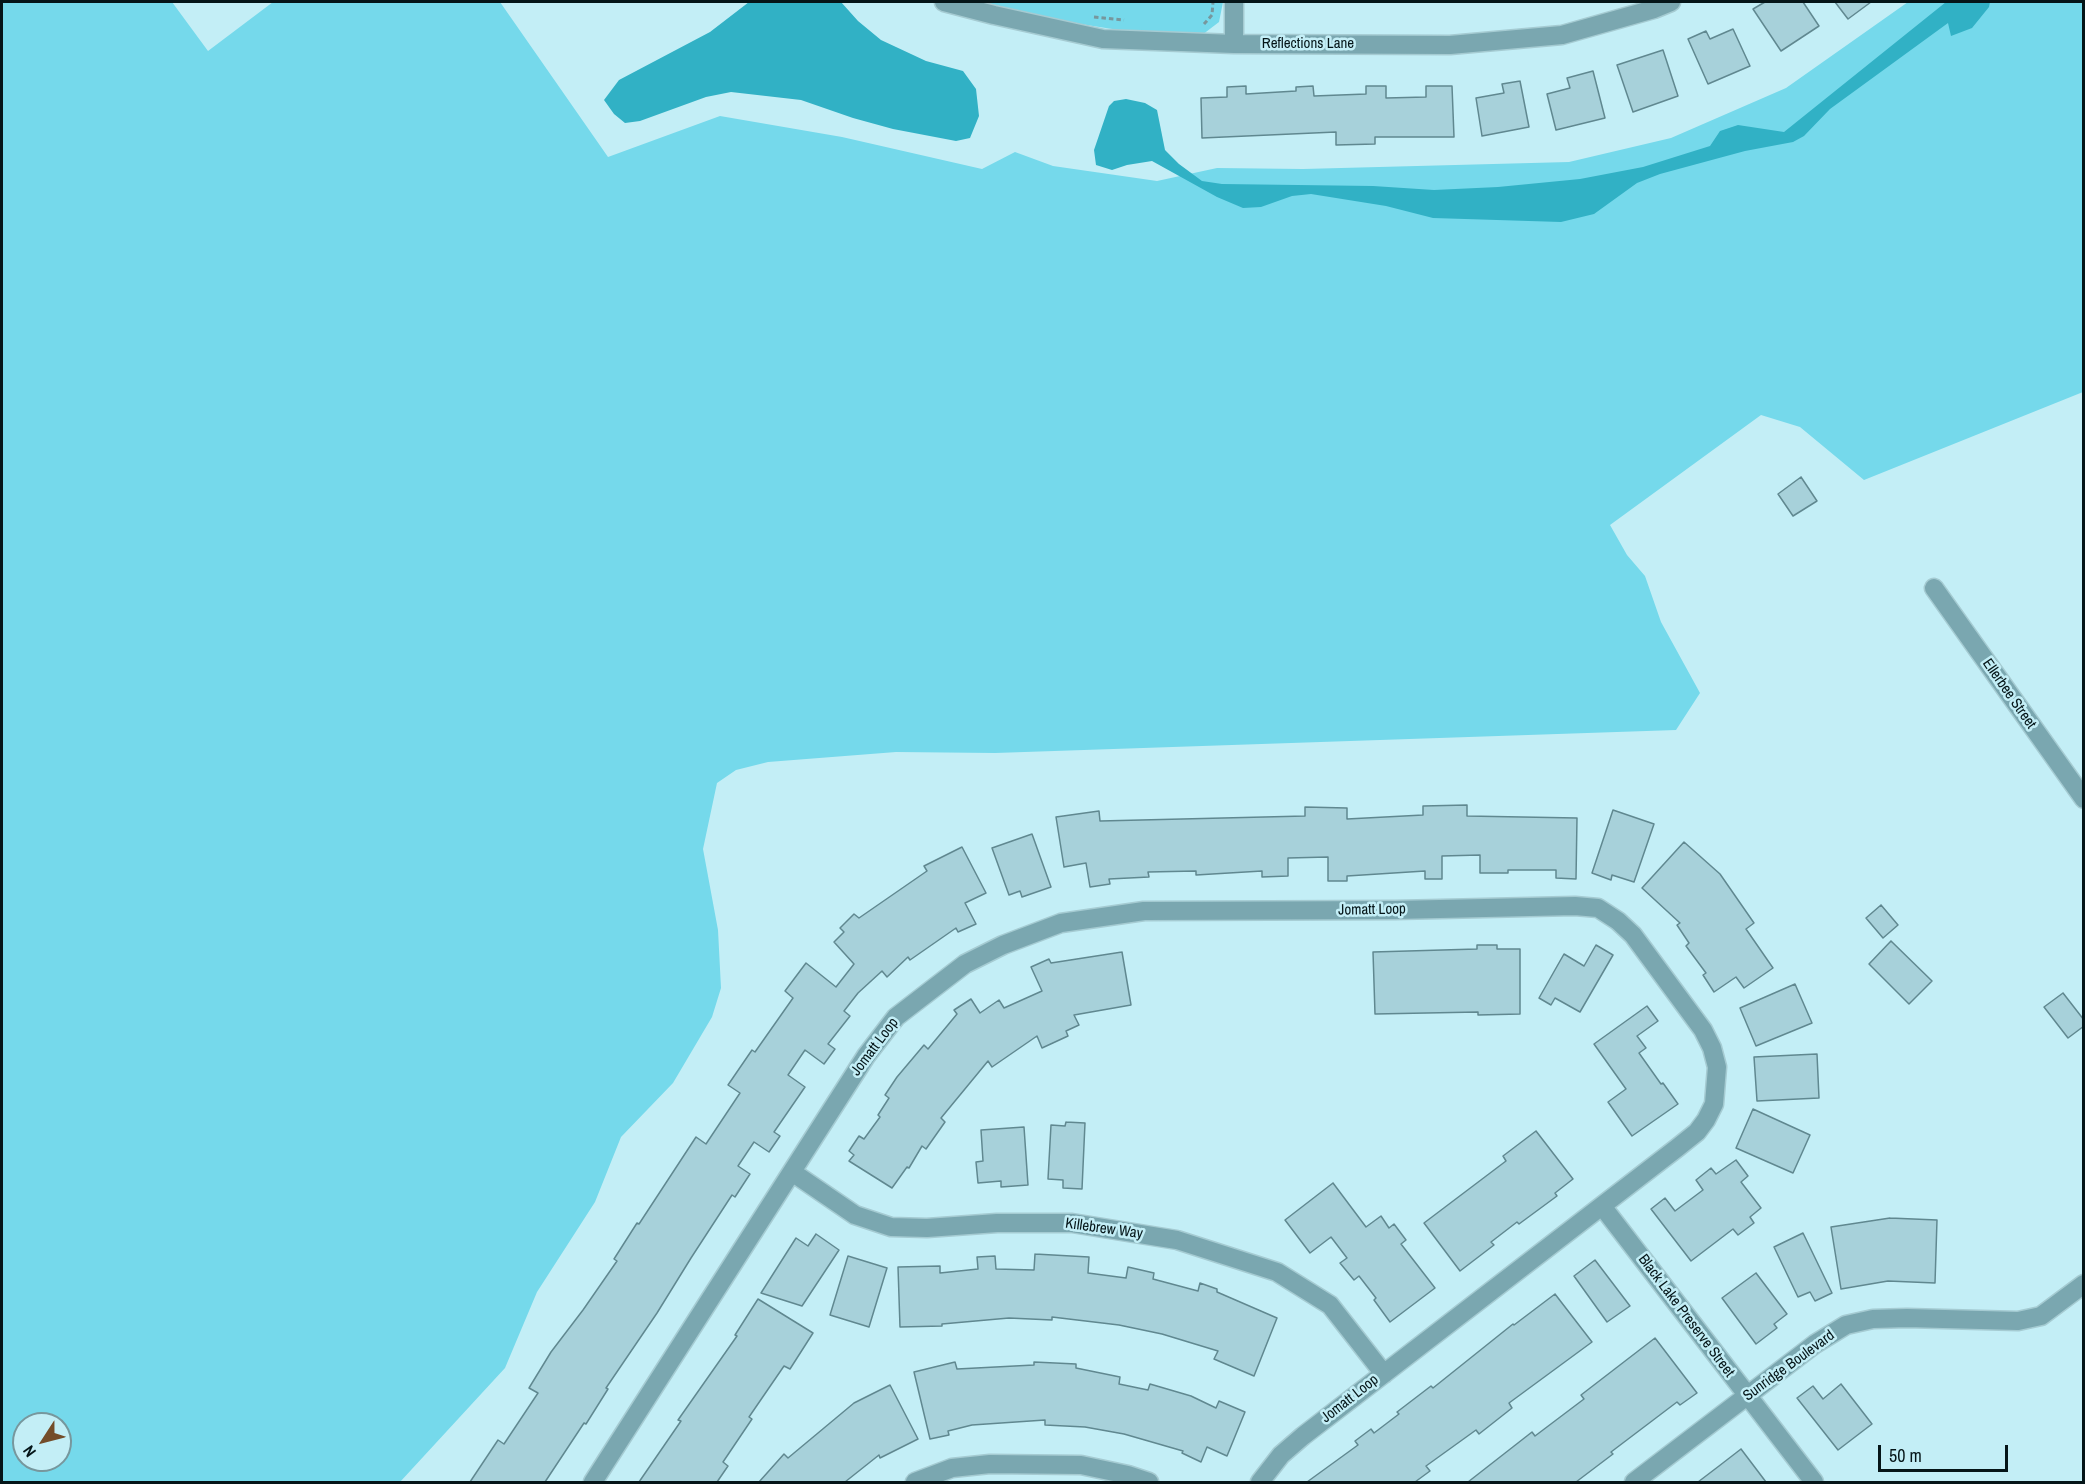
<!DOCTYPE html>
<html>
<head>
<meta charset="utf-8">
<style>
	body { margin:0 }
	#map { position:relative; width:2085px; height:1484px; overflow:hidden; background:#c3eef6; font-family:"Archivo Narrow",sans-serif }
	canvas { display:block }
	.frame { position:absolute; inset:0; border:3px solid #051518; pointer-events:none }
	.north { position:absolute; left:12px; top:1412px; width:60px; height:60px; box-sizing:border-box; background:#c3eef6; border:2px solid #77979d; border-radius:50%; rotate:234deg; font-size:16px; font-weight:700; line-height:24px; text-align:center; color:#051518 }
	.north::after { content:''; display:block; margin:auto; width:21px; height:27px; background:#744d2a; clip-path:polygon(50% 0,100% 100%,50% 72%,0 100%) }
	.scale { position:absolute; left:1878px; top:1445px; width:130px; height:27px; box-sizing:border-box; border:3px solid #051518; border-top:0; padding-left:8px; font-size:18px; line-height:21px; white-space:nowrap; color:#051518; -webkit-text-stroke:4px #c3eef6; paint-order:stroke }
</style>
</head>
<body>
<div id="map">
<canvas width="2085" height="1484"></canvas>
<div class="frame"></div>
<div class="north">N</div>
<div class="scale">50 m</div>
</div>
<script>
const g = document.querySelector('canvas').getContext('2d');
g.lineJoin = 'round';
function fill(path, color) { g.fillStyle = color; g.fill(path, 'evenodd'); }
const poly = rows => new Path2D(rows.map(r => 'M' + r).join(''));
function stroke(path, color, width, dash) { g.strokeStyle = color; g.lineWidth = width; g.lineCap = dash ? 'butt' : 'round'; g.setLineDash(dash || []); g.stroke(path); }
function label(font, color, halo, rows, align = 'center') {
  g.font = font + ' "Archivo Narrow",sans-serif'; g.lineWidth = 5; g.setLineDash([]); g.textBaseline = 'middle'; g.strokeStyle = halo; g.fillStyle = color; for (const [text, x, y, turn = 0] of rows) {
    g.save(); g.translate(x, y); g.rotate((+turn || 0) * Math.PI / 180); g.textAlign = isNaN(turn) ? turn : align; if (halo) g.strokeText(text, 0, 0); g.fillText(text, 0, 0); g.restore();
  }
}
fill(poly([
	[2,2,172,2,208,51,273,2,500,2,608,157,720,116,842,137,982,169,1015,152,1053,166,1157,181,1217,168,1303,169,1569,162,1671,138,1786,88,1908,2,2083,2,2083,392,1864,480,1800,427,1761,415,1610,525,1627,555,1645,576,1661,622,1700,693,1676,730,995,753,896,752,768,762,736,770,717,783,703,849,718,930,721,988,712,1017,673,1083,621,1137,595,1202,537,1292,505,1368,400,1482,2,1482],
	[24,1424,60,1424,60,1460,24,1460],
	[984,2,1223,2,1219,22,1202,35,1131,32,1049,19]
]), '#75d9eb');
fill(poly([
	[749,2,841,2,858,21,881,40,926,61,963,71,976,89,979,116,970,138,956,141,893,129,853,118,801,100,731,92,706,97,640,121,625,123,614,114,604,100,619,80,710,32],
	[1946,2,1990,2,1989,7,1972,28,1951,36,1948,23,1830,109,1804,136,1793,142,1745,151,1660,174,1637,183,1594,214,1561,222,1433,218,1386,206,1311,194,1292,196,1261,207,1243,208,1217,197,1152,161,1127,165,1112,170,1096,165,1094,150,1109,106,1114,101,1126,99,1145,103,1157,110,1165,150,1179,164,1202,181,1222,184,1373,186,1434,190,1498,187,1580,179,1643,167,1710,146,1720,131,1738,125,1784,132]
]), '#31b1c5');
const building = poly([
	[1765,2,1803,2,1819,26,1781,51,1753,9,1765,2],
	[1835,2,1871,2,1848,19,1835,2],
	[1733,29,1750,66,1708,84,1688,39,1706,31,1710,39,1733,29],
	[1663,50,1678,96,1633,112,1617,65,1663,50],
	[1593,71,1605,118,1556,130,1547,94,1570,88,1567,78,1593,71],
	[1520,81,1529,127,1482,136,1476,98,1504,93,1502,84,1520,81],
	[1246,86,1246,94,1296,91,1296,87,1313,86,1314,96,1366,94,1366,86,1386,86,1386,98,1426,97,1426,86,1452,86,1454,137,1375,137,1375,144,1336,145,1336,132,1202,138,1201,98,1227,97,1227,87,1246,86],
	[1801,477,1817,501,1793,516,1778,494,1801,477],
	[1467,805,1467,816,1577,818,1576,879,1556,878,1556,870,1508,870,1508,873,1480,873,1480,855,1442,856,1442,879,1425,879,1425,871,1347,876,1347,881,1328,881,1328,857,1288,858,1288,876,1262,877,1262,871,1196,875,1196,871,1148,872,1149,877,1109,879,1110,884,1090,887,1086,863,1064,867,1056,817,1099,811,1100,821,1305,816,1305,807,1347,808,1347,819,1423,815,1423,806,1467,805],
	[1613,810,1654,824,1634,882,1612,875,1611,880,1592,873,1613,810],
	[1032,834,1051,887,1022,897,1020,891,1009,895,992,848,1032,834],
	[1684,842,1720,874,1754,923,1746,929,1773,968,1744,988,1736,977,1714,992,1703,975,1706,973,1686,946,1689,943,1677,925,1680,923,1642,888,1684,842],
	[962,847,986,893,965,903,976,924,958,932,956,928,910,960,908,957,887,977,882,971,858,993,844,1011,850,1016,828,1044,835,1049,824,1064,805,1050,788,1075,805,1087,774,1132,780,1136,769,1152,754,1142,738,1166,750,1174,735,1197,732,1195,691,1258,657,1313,606,1388,608,1389,586,1424,584,1423,545,1482,470,1482,498,1440,504,1444,538,1393,529,1388,551,1352,583,1310,617,1261,614,1259,637,1223,639,1224,696,1137,706,1144,740,1093,728,1085,752,1050,755,1052,793,998,785,991,806,963,836,987,854,964,834,942,844,932,840,928,854,914,859,918,927,871,924,866,962,847],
	[1881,905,1898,925,1883,938,1866,918,1881,905],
	[1891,941,1932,981,1909,1004,1869,964,1891,941],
	[1477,945,1497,945,1497,949,1520,949,1520,1014,1478,1015,1478,1012,1375,1014,1373,952,1477,949,1477,945],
	[1596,945,1613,955,1580,1012,1555,998,1551,1005,1539,998,1564,954,1584,966,1596,945],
	[1122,952,1131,1005,1074,1015,1079,1025,1066,1031,1068,1036,1042,1048,1037,1036,992,1067,988,1061,941,1118,945,1122,926,1149,922,1146,909,1168,907,1167,892,1188,849,1161,854,1155,849,1151,859,1136,864,1139,880,1117,878,1115,889,1098,885,1095,897,1077,924,1045,928,1049,957,1014,954,1010,971,999,980,1013,999,1000,1004,1008,1042,991,1031,967,1049,959,1051,963,1122,952],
	[1795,984,1812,1023,1756,1046,1740,1008,1795,984],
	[2063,993,2084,1020,2084,1026,2068,1038,2044,1007,2063,993],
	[1647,1006,1658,1021,1637,1036,1646,1048,1639,1053,1661,1084,1663,1083,1678,1104,1632,1136,1608,1102,1626,1089,1594,1044,1647,1006],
	[1817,1054,1819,1098,1757,1101,1754,1057,1817,1054],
	[1753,1109,1810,1135,1793,1173,1736,1148,1753,1109],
	[1066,1122,1085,1123,1082,1189,1063,1188,1063,1180,1048,1179,1051,1125,1065,1126,1066,1122],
	[1024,1127,1028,1185,1001,1187,1001,1181,978,1183,976,1162,983,1161,981,1130,1024,1127],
	[1536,1131,1573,1179,1555,1193,1557,1196,1519,1224,1517,1222,1491,1242,1494,1245,1460,1271,1424,1223,1506,1161,1503,1156,1536,1131],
	[1736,1160,1748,1176,1741,1182,1761,1208,1750,1217,1754,1223,1738,1235,1733,1229,1691,1261,1651,1209,1665,1198,1675,1211,1703,1190,1696,1180,1711,1168,1716,1174,1736,1160],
	[1333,1183,1366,1227,1381,1216,1389,1228,1394,1224,1406,1240,1401,1244,1435,1288,1390,1322,1374,1300,1376,1298,1359,1276,1354,1280,1340,1263,1347,1258,1331,1237,1310,1253,1285,1220,1333,1183],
	[1890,1218,1937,1220,1935,1283,1888,1281,1841,1289,1831,1227,1890,1218],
	[1803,1233,1832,1293,1815,1301,1810,1292,1798,1297,1774,1247,1803,1233],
	[816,1234,839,1250,802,1306,761,1293,796,1238,808,1246,816,1234],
	[1035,1254,1089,1257,1088,1273,1126,1278,1128,1267,1154,1273,1153,1279,1198,1291,1200,1283,1217,1289,1217,1292,1277,1318,1254,1376,1214,1359,1218,1351,1162,1334,1119,1325,1052,1317,1052,1320,1009,1318,942,1324,942,1326,900,1327,898,1267,940,1266,940,1273,978,1269,977,1257,995,1256,996,1269,1034,1270,1035,1254],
	[848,1256,887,1268,869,1327,830,1315,848,1256],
	[1595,1260,1630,1306,1607,1322,1574,1276,1595,1260],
	[1756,1273,1787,1314,1774,1324,1777,1328,1756,1344,1722,1298,1756,1273],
	[1555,1294,1592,1342,1509,1403,1512,1408,1479,1434,1476,1430,1426,1466,1430,1471,1415,1482,1307,1482,1358,1445,1355,1441,1371,1429,1374,1433,1399,1414,1397,1412,1431,1386,1433,1388,1513,1324,1514,1325,1555,1294],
	[758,1299,813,1333,790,1369,784,1366,749,1417,752,1419,723,1462,728,1466,717,1482,639,1482,681,1421,678,1420,737,1336,735,1335,758,1299],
	[1655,1338,1697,1393,1680,1405,1677,1402,1611,1452,1613,1454,1576,1482,1468,1482,1532,1432,1535,1436,1584,1399,1581,1395,1655,1338],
	[955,1362,957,1369,1034,1365,1034,1362,1076,1364,1076,1368,1120,1377,1119,1384,1148,1390,1150,1384,1191,1396,1216,1408,1219,1401,1245,1412,1227,1456,1207,1447,1201,1462,1182,1453,1183,1451,1124,1434,1085,1427,1045,1425,1045,1420,972,1425,948,1431,949,1435,930,1439,914,1372,955,1362],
	[1841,1384,1872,1424,1838,1450,1797,1398,1813,1386,1823,1399,1841,1384],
	[890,1385,918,1439,880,1458,879,1455,845,1482,759,1482,784,1454,788,1458,854,1403,890,1385],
	[1741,1449,1766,1482,1698,1482,1719,1466,1741,1449]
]);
fill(building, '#a7d1da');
stroke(building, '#608890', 1.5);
const minor = poly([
	[944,2,994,15,1103,39,1234,44,1450,45,1562,35,1654,9,1671,2],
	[1234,2,1234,44],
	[1934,588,2084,799],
	[792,1172,855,1215,891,1227,927,1228,997,1223,1072,1223,1177,1240,1277,1272,1330,1305,1384,1374],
	[1602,1206,1814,1482],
	[593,1482,866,1056,896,1017,965,964,1003,945,1061,923,1144,911,1395,910,1575,906,1598,908,1618,921,1633,935,1703,1030,1712,1048,1717,1067,1714,1104,1706,1120,1697,1132,1677,1148,1303,1436,1281,1455,1260,1482],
	[915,1482,952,1468,990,1464,1081,1465,1128,1475,1149,1482],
	[1634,1482,1815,1344,1846,1325,1873,1319,1907,1318,2018,1321,2041,1316,2084,1284]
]);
stroke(minor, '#a5cbd2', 21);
stroke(poly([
	[1094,17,1124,20],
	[1204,24,1212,15,1213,2]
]), '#77979d', 3, [4.5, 3]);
stroke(minor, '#7aa7b0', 18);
label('15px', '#051518', '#c3eef6', [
	["Reflections Lane",1308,44],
	["Ellerbee Street",2009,694,55],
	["Jomatt Loop",1372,910,-1],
	["Jomatt Loop",875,1047,-53],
	["Killebrew Way",1104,1229,8],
	["Black Lake Preserve Street",1686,1316,53],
	["Sunridge Boulevard",1789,1366,-36],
	["Jomatt Loop",1350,1399,-38]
]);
</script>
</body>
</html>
